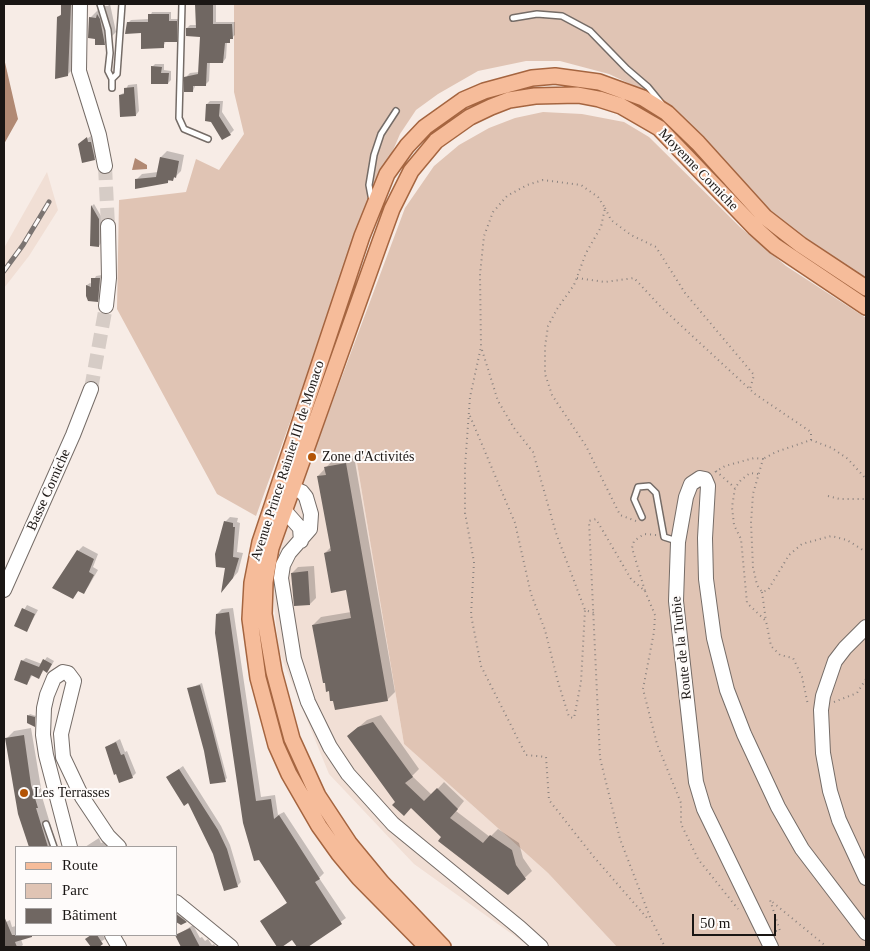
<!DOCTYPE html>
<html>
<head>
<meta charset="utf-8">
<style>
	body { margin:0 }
	#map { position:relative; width:870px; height:951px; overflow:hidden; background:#f7ece6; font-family:Georgia,serif }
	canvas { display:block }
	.frame { position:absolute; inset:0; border:5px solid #1a1614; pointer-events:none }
	.legend { position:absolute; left:15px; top:846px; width:162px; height:90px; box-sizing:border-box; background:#fefbfa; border:1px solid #a39f9e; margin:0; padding:6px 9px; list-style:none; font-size:15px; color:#1a1614 }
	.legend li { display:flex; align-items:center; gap:10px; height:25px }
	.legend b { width:25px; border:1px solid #a39f9e }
	.scale { position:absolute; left:692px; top:914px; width:84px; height:22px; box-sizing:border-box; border:2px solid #1a1614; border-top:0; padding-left:6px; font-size:15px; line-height:18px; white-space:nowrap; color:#1a1614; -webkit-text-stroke:4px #fefbfa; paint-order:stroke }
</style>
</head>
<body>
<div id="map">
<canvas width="870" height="951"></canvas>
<div class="frame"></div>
<ul class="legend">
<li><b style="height:6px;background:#f6bc9a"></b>Route</li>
<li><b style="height:14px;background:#e0c4b4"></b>Parc</li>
<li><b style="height:14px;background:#706762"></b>Bâtiment</li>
</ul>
<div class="scale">50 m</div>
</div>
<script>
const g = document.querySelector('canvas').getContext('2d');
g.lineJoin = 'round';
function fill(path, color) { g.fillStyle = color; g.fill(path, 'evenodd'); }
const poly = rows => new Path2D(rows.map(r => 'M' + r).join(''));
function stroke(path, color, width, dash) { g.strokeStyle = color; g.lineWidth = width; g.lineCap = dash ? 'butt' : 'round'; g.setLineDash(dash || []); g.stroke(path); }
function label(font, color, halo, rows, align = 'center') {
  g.font = font + ' Georgia,serif'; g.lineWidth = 4; g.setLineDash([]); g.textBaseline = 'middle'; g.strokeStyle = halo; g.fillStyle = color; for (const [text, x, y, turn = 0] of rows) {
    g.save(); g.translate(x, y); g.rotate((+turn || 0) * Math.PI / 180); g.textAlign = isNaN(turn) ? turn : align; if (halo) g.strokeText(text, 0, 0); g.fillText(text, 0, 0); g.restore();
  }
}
fill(poly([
	[47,172,58,210,29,256,4,288,4,248],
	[355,451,404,744,548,873,617,947,530,947,414,864,329,774,279,651,270,568,313,454]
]), '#f1dfd5');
fill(poly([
	[234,4,866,4,866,281,785,223,767,207,662,99,609,74,560,61,526,61,478,71,438,94,416,110,400,134,364,218,256,516,217,494,117,309,119,200,186,192,196,159,219,170,244,134,234,92],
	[543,112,582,114,624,122,649,137,740,227,786,266,866,318,866,947,617,947,548,873,404,744,355,451,313,454,405,208,434,166,459,145,489,128,515,118]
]), '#e0c4b4');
fill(poly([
	[4,58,18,119,4,144],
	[135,158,147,165,147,169,132,170]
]), '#b18973');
fill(poly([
	[63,4,74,4,72,70,67,75,58,18,62,13],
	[110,4,116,32,104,44,90,18,102,6,108,6],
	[196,4,216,4,216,22,235,22,235,35,227,42,226,58,223,62,210,62,209,81,205,85,196,84,193,91,185,91,187,76,190,73,199,72,201,35,187,28,190,25,197,25],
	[152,12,171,12,171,19,179,19,179,37,176,40,166,41,163,47,128,23,131,20,149,19],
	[155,64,164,64,164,70,171,71,171,80,168,83,152,67],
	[137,84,139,111,136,115,120,95,125,92,128,85],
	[210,101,223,101,222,112,234,130,230,134,207,104],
	[91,136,92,139,95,139,98,155,94,159,81,143],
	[167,151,184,155,181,171,173,179,167,182,136,180,142,174,158,172,161,157],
	[94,204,101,216,101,243,99,246,92,245,92,206],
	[102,275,100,298,97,301,87,295,87,285,90,283,92,284,96,276],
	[354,456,395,692,387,700,313,625,321,617,351,612,347,589,325,553,331,547,318,476,333,460],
	[230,517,238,518,237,522,240,523,237,552,243,553,238,572,226,586,225,522],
	[83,546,98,554,93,567,98,570,88,587,83,592,79,590,73,598,78,551],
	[314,566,316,598,310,604,292,573,298,567],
	[27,605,38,610,27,630,15,625],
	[233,608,261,797,275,795,278,815,284,812,324,873,319,878,346,918,306,947,298,947,293,938,278,947,261,922,288,902,260,858,217,614,222,609],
	[47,657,54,661,50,668,47,671,44,670,39,677,33,674,27,684,22,661,26,658,42,664],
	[202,683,227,778,225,780,206,751,188,689],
	[30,714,36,716,34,726,28,716],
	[381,715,419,769,412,776,432,795,444,782,464,801,456,811,490,837,498,829,519,843,523,858,532,871,508,894,411,807,396,802,348,736,367,720],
	[31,728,43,800,57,847,30,847,19,814,7,738,14,731],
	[120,739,125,752,127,751,136,773,132,777,106,747],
	[183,766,221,826,230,845,241,882,237,886,214,854,189,801,172,774],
	[99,838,101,843,106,841,109,847,85,847],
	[176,907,189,918,181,924,176,920],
	[10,920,12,927,16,926,16,935,35,935,21,939,23,945,20,947,4,947,4,923],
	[193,925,200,938,202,937,205,941,208,939,212,945,214,944,216,947,182,947,176,936],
	[96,935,103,935,105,939,93,947,88,941]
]), '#0003');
fill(poly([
	[61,4,71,4,68,76,55,79,57,17,61,15],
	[195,4,213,4,213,24,232,24,233,39,230,39,230,43,225,43,223,63,207,63,206,86,193,86,193,92,184,92,184,77,198,74,200,37,186,36,186,28,196,28],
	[97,14,100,19,105,45,95,45,95,39,88,38,89,17,96,18],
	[148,14,169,14,169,21,177,21,177,42,164,42,164,48,141,49,141,33,125,34,127,22,148,22],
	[151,66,162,67,161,73,169,73,168,84,151,84],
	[134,87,136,116,120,117,119,95,124,94,124,88],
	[206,104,220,104,219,116,231,135,222,140,211,122,205,121],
	[87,137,88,142,91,142,95,160,82,163,78,144],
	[160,157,179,161,176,178,174,177,173,181,168,180,168,183,135,189,135,179,156,177],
	[91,205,99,219,99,247,90,246],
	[91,278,100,278,98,302,88,301,86,296,86,285,91,287],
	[346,463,388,701,335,710,333,701,330,701,329,691,326,692,325,683,323,683,312,625,351,618,346,590,331,593,324,553,331,551,317,476,326,475,324,467],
	[224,521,233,523,233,527,235,527,233,557,239,558,233,578,221,593,225,568,216,567,215,554],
	[77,550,94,559,89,572,94,575,84,594,78,591,73,599,52,588],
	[308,571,310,605,294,606,291,573],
	[22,608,35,614,27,632,14,626],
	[229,612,256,801,271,799,274,819,279,815,290,832,320,879,315,882,342,924,308,947,297,947,292,940,282,947,277,947,260,921,287,903,259,860,254,861,243,823,215,633,216,614],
	[43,659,52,664,47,673,43,670,39,679,31,675,27,685,14,680,21,660,39,667],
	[200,685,212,728,226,782,210,784,204,751,187,688],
	[27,715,35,717,35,727,27,723],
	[373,722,413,777,405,783,424,801,437,788,458,809,450,818,483,843,490,835,512,850,516,865,526,879,508,895,438,841,441,837,411,808,404,816,392,805,395,802,347,736,358,727],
	[24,735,31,785,38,808,36,808,48,847,29,847,18,814,5,738],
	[116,742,121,755,124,754,133,778,119,783,116,774,114,775,105,747],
	[179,769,218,830,227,849,238,887,224,891,213,854,188,803,184,806,166,777],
	[176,914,187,922,181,925,176,922],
	[4,916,12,935,32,935,32,937,15,942,17,947,4,947],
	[190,928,200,947,181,947,175,935],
	[91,935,97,935,103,944,99,947,91,947,85,939]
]), '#706762');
stroke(poly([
	[105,166,108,226],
	[91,389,106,306]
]), '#d6ccc6', 14, [14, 7]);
const lane = poly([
	[100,4,108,30,110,53,108,71,112,79,117,74,122,4],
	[182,4,179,118,184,129,208,139],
	[513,18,537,14,562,16,590,31,627,69,648,87,662,104],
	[112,88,112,79],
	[372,201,369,185,374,155,381,134,396,111],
	[642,517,634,499,638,487,649,486,656,493,664,537,677,541],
	[46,824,54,847]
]);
const secondary = poly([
	[80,4,79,71,99,135,105,166],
	[106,306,109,278,108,226],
	[284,495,292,488,302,492,306,497,311,514,310,529,289,553,283,565,281,578,294,659,308,702,330,747,348,774,393,824,520,928,541,947],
	[283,501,284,510,300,528,301,541],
	[4,590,73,435,91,389],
	[866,627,845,648,835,661,823,696,821,710,823,753,830,791,839,820,866,878],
	[70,847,46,755,43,735,44,708,47,695,54,678,63,672,68,673,74,681,61,734,63,757,82,797,108,836,119,847],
	[176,902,231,947],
	[112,935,119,947],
	[771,947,704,809,696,782,676,601,678,542,686,497,691,484,700,478,705,479,708,486,705,538,706,579,714,638,727,690,744,734,778,807,802,849,866,933]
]);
const primary = poly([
	[427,947,359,878,339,854,319,826,289,774,276,745,258,678,250,619,252,583,260,542,362,236,387,174,407,146,425,127,463,100,484,91,532,78,555,76,599,82,643,98,667,113,698,143,765,217,801,245,866,288],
	[443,947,382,883,349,843,318,796,292,739,274,672,264,614,265,582,271,548,380,242,392,209,411,171,436,141,470,117,491,107,509,100,535,96,578,95,599,99,621,106,659,128,755,228,775,246,866,307]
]);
stroke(lane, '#756c67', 8);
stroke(secondary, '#756c67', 16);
stroke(primary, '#a56540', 18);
stroke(poly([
	[605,208,611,220,631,235,656,247,685,293,754,375,750,389],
	[577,278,605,282,634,278,661,307,755,394,811,432,811,440,776,452,763,459],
	[482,350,498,401,514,428,533,452,556,533,585,610,594,613],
	[470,416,515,523,531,594,545,630,558,682,569,717,574,718,581,682,585,610],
	[811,440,832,448,848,459,866,479],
	[716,471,735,488],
	[715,472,725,466,754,458,763,459,753,494,751,523,753,567,757,585,762,592,768,590,789,555,802,544,831,536,847,540,866,552],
	[758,474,750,473,741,480,735,488,732,507,734,525,741,539,747,603,766,621,771,646,780,655,793,658,802,677,808,705],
	[828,496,840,499,866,499],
	[636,521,620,515,586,446,552,395,545,374,545,347,548,326,557,309,574,285,586,253,601,227,605,208,598,197,581,185,543,180,527,185,507,196,493,212,484,236,480,274,481,347,470,397,465,467,465,513,474,562,471,615,481,666,526,755,546,757,549,800,593,856,647,918,650,917],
	[656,535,644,534,634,541,632,548,645,591,631,579,596,519,589,521,600,758,620,839,650,917,665,947],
	[645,591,655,615,654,632,643,689,657,744,681,803,681,824,698,859,738,909],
	[762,592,766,621],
	[834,702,857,693,866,679],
	[776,931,780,931,770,900,827,947]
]), '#8c8480', 2, [1, 4]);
stroke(lane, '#fff', 5);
stroke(secondary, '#fff', 14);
stroke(primary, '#f6bc9a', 15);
const rail = poly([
	[4,271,23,245,49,202]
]);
stroke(rail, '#7b7471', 5);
stroke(rail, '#fefbfa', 3, [9]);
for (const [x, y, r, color] of [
	[312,457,5,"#b35406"],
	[24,793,5,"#b35406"]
]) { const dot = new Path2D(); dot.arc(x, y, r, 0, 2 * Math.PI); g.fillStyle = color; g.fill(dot); stroke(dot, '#fefbfa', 2); }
label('14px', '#1a1614', '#fefbfa', [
	["Moyenne Corniche",698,170,46],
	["Avenue Prince Rainier III de Monaco",288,461,-72],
	["Basse Corniche",49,490,-66],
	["Route de la Turbie",682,648,-96]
]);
label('14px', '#1a1614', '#fefbfa', [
	["Zone d'Activités",322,457],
	["Les Terrasses",34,793]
], 'left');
</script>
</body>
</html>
